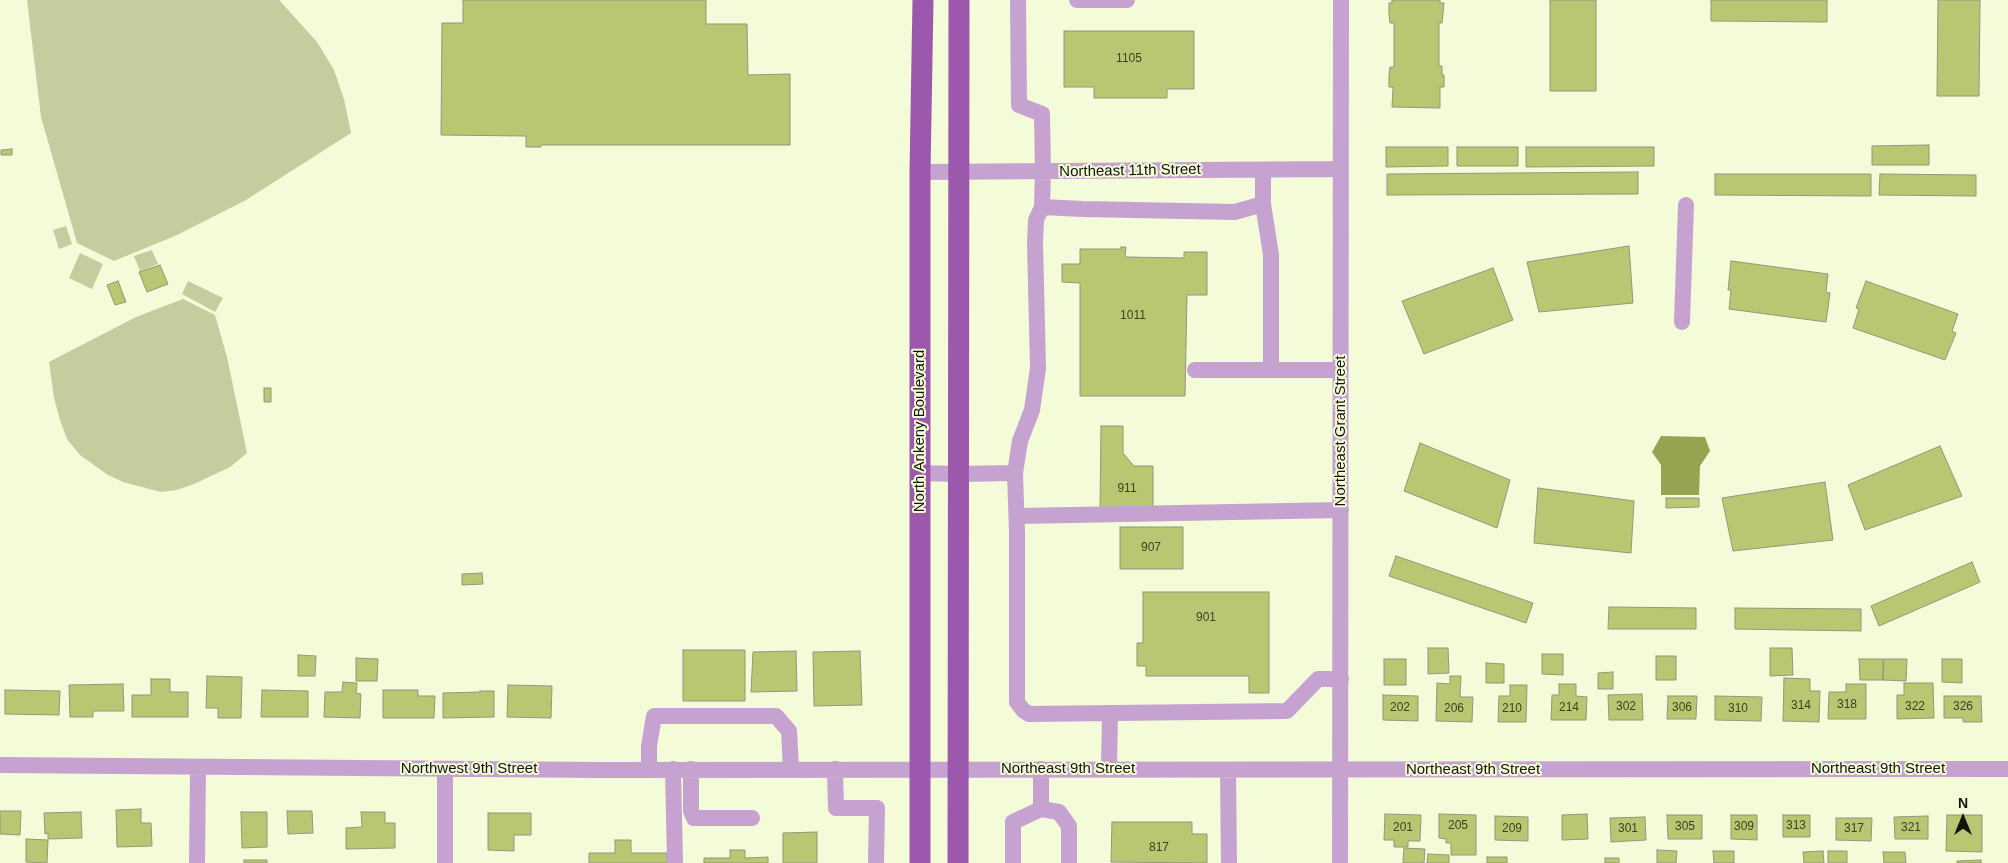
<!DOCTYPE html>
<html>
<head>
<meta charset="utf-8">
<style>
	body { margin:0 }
	#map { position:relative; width:2008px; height:863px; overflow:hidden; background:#f3fbd9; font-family:Helvetica,sans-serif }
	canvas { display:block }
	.north { position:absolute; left:1938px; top:793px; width:50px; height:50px; -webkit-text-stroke:4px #f3fbd9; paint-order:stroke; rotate:0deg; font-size:14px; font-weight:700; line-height:20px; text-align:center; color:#121408 }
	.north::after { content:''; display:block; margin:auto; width:18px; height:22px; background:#121408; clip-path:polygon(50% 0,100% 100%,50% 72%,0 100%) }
</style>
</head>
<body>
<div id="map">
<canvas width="2008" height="863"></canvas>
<div class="north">N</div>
</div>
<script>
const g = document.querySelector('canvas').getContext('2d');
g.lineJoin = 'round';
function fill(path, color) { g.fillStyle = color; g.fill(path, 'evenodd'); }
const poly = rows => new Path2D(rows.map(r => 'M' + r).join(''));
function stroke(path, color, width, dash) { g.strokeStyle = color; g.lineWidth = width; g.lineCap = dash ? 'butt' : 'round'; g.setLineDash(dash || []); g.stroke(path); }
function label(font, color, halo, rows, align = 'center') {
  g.font = font + ' Helvetica,sans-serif'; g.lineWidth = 4; g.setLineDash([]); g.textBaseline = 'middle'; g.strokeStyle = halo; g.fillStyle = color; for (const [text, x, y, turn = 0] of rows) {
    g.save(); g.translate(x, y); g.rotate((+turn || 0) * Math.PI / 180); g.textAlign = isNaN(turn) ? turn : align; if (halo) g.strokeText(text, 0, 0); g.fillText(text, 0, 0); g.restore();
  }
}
fill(poly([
	[27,0,279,0,317,42,334,70,344,99,351,133,246,200,177,235,114,261,77,243,41,117],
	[66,226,72,244,59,249,53,230],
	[152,250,158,264,140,271,134,256],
	[80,253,103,264,92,289,69,278],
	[188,281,223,298,215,312,182,294],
	[183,299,215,315,227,357,247,453,230,467,194,484,177,490,161,492,123,482,108,475,80,455,67,439,60,420,54,398,49,362,136,317]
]), '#c4cd9d');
fill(poly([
	[1661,436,1705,437,1710,451,1700,466,1699,495,1661,495,1661,465,1652,452]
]), '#96a450');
const building = poly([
	[463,0,706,0,706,24,747,24,748,75,790,74,790,145,541,145,541,147,526,147,526,136,441,135,442,23,463,23,463,0],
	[1392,0,1440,0,1440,3,1444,3,1442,23,1439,23,1439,66,1442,66,1442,75,1444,75,1444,87,1440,87,1440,108,1392,107,1393,87,1389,87,1389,75,1390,67,1394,67,1394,23,1390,23,1389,14,1389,3,1392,3,1392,0],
	[1550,0,1596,0,1596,91,1550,91,1550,0],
	[1711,0,1827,0,1827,22,1711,21,1711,0],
	[1938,0,1980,0,1979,96,1937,96,1938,0],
	[1064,31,1194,31,1194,89,1167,89,1167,98,1094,98,1094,87,1064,87,1064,31],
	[1929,145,1929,165,1872,165,1872,146,1929,145],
	[1386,147,1448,147,1448,166,1386,167,1386,147],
	[1457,147,1518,147,1518,166,1457,166,1457,147],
	[1526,147,1654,147,1654,166,1526,167,1526,147],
	[12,149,12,155,1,155,1,150,12,149],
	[1638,172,1638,194,1387,195,1387,174,1638,172],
	[1715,174,1871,174,1871,196,1715,195,1715,174],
	[1880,174,1976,175,1976,196,1879,195,1880,174],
	[1629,246,1633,303,1539,312,1527,262,1629,246],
	[1121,247,1126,247,1125,257,1184,258,1184,252,1207,252,1207,295,1187,295,1185,396,1080,396,1080,283,1062,282,1062,264,1080,264,1080,249,1121,249,1121,247],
	[1731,261,1828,274,1826,292,1830,293,1826,322,1729,309,1731,290,1728,290,1731,261],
	[160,265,168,284,147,292,139,272,160,265],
	[1493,268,1513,320,1424,354,1402,301,1493,268],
	[118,281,126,302,115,305,107,285,118,281],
	[1866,281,1958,314,1952,331,1956,333,1945,360,1853,328,1859,309,1856,308,1866,281],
	[264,388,271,388,271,402,264,402,264,388],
	[1101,426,1123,426,1123,453,1134,466,1153,466,1153,511,1100,511,1101,426],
	[1420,443,1510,480,1497,528,1404,491,1420,443],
	[1940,446,1962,496,1865,530,1848,485,1940,446],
	[1825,482,1833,540,1733,551,1722,498,1825,482],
	[1538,488,1634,501,1631,553,1534,543,1538,488],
	[1666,498,1699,498,1699,507,1666,508,1666,498],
	[1120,527,1183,527,1183,569,1120,569,1120,527],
	[1396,556,1533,603,1526,623,1389,576,1396,556],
	[1972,562,1980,582,1879,626,1871,606,1972,562],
	[482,573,483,584,462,585,462,574,482,573],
	[1143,592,1269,592,1269,693,1249,693,1249,676,1146,676,1146,666,1137,666,1137,643,1143,643,1143,592],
	[1609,607,1696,608,1696,629,1608,629,1609,607],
	[1735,608,1861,609,1861,631,1735,629,1735,608],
	[1428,648,1448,648,1449,673,1428,674,1428,648],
	[1770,648,1792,648,1793,675,1770,676,1770,648],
	[683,650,745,650,745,701,683,701,683,650],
	[796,651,797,691,751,692,753,652,796,651],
	[860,651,862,705,814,706,813,652,860,651],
	[1542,654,1563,654,1563,675,1542,674,1542,654],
	[298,655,316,656,315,676,298,676,298,655],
	[1656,656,1676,656,1676,680,1656,680,1656,656],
	[356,658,378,659,377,681,356,681,356,658],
	[1384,659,1406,659,1406,685,1384,685,1384,659],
	[1859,659,1883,659,1883,680,1860,680,1859,659],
	[1884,659,1907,659,1906,681,1883,680,1884,659],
	[1942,659,1962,659,1962,683,1942,682,1942,659],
	[1486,663,1504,664,1504,683,1486,683,1486,663],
	[1613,672,1613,689,1598,689,1598,673,1613,672],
	[207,676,242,677,241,718,218,718,218,708,206,708,207,676],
	[1450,676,1461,676,1460,697,1473,697,1472,722,1436,721,1437,683,1450,684,1450,676],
	[1784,678,1810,679,1810,691,1820,691,1819,722,1783,721,1784,678],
	[151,679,170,679,170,692,188,692,188,717,132,717,132,695,151,695,151,679],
	[343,682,357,683,356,693,361,694,360,718,324,717,325,692,342,692,343,682],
	[1904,683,1933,683,1934,718,1897,719,1897,695,1904,695,1904,683],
	[123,684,124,711,93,711,93,717,70,717,69,685,123,684],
	[1559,684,1576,684,1576,696,1587,697,1586,720,1551,720,1552,695,1559,695,1559,684],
	[1846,684,1866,684,1866,719,1828,719,1829,692,1846,692,1846,684],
	[508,685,552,686,551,718,507,717,508,685],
	[1510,685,1527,685,1526,722,1498,722,1499,696,1510,696,1510,685],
	[5,690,60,691,59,715,5,714,5,690],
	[262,690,308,691,308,717,261,717,262,690],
	[383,690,418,690,418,696,435,696,434,718,383,718,383,690],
	[480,691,494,691,494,717,443,718,443,693,480,692,480,691],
	[1642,694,1643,720,1609,720,1608,695,1642,694],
	[1383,695,1418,696,1418,721,1383,720,1383,695],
	[1668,696,1697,696,1696,719,1667,719,1668,696],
	[1715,696,1762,697,1761,721,1715,720,1715,696],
	[1944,696,1981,696,1982,722,1963,722,1963,718,1944,718,1944,696],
	[141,809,141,823,151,823,152,846,117,847,116,810,141,809],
	[0,811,21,811,20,835,0,834,0,811],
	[287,811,312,811,313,833,288,834,287,811],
	[81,812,82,838,48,839,48,833,45,834,44,813,81,812],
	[241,812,267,812,267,847,242,848,241,812],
	[361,812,385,812,385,823,395,823,395,848,346,849,346,828,362,827,361,812],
	[488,813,531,813,531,835,514,835,514,851,488,850,488,813],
	[1385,814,1421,815,1420,841,1408,841,1408,847,1394,847,1394,840,1384,840,1385,814],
	[1439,814,1476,815,1476,855,1451,855,1451,843,1446,843,1446,839,1439,838,1439,814],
	[1587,814,1588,839,1562,840,1562,815,1587,814],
	[1667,815,1702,815,1702,839,1668,839,1667,815],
	[1731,815,1757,815,1757,840,1731,839,1731,815],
	[1783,815,1810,815,1810,837,1783,837,1783,815],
	[1947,815,1982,815,1982,852,1946,851,1947,815],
	[1495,816,1528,817,1528,841,1495,840,1495,816],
	[1928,816,1928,839,1895,839,1894,817,1928,816],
	[1645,817,1646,840,1611,842,1610,818,1645,817],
	[1836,818,1872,818,1871,841,1836,840,1836,818],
	[1112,822,1192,822,1192,834,1207,834,1207,863,1111,862,1112,822],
	[817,832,817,863,783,863,783,833,817,832],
	[26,839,48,840,47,863,26,862,26,839],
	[615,840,631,840,631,853,667,853,667,863,589,863,589,853,615,853,615,840],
	[1404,848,1425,849,1424,863,1403,863,1404,848],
	[730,850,745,850,745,858,768,857,768,863,704,863,704,858,730,858,730,850],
	[1657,850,1677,851,1676,863,1657,863,1657,850],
	[1713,851,1734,851,1734,863,1714,863,1713,851],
	[1823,851,1824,863,1804,863,1803,852,1823,851],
	[1828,851,1847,851,1847,863,1828,863,1828,851],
	[1883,852,1905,852,1906,863,1884,863,1883,852],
	[1428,854,1449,855,1449,863,1427,863,1428,854],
	[1487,857,1507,857,1507,863,1487,863,1487,857],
	[1605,858,1619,858,1619,863,1605,863,1605,858],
	[244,860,267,860,267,863,244,863,244,860],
	[1981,860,1981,863,1957,863,1957,861,1981,860]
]);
fill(building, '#b9c773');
stroke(building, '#929879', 1);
stroke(poly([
	[1077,0,1127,0],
	[1263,170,1263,204,1271,255,1271,370],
	[920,172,1340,169],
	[1042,207,1083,209,1235,212,1263,204],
	[1682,322,1686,205],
	[1195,370,1341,370],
	[920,473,957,474,1015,473,1017,532,1017,702,1023,710,1029,714,1287,711,1318,679,1341,679],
	[1015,473,1020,441,1032,410,1038,368,1035,243,1036,220,1042,207,1043,172,1042,114,1019,105,1018,0],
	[1017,516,1341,510],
	[0,765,598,770,2008,769],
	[649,769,649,746,654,716,776,716,789,731,791,769],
	[673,769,675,863],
	[691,769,691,811,694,818,752,818],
	[835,769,836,808,877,808,876,863],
	[1109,769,1110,713],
	[1228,770,1229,863],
	[1041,809,1059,812,1069,826,1069,863],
	[197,863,198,767],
	[445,863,445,769],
	[1013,863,1013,822,1041,809,1041,769],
	[1340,863,1341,0]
]), '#c6a2d0', 16);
stroke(poly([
	[920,863,920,172,923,0],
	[958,863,959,0]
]), '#9b58ad', 21);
label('12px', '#3c4123', null, [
	["1105",1129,59],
	["1011",1133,316],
	["911",1127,489],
	["907",1151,548],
	["901",1206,618],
	["318",1847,705],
	["314",1801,706],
	["302",1626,707],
	["322",1915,707],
	["326",1963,707],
	["202",1400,708],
	["214",1569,708],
	["306",1682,708],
	["206",1454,709],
	["210",1512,709],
	["310",1738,709],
	["205",1458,826],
	["313",1796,826],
	["305",1685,827],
	["309",1744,827],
	["201",1403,828],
	["321",1911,828],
	["209",1512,829],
	["301",1628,829],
	["317",1854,829],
	["817",1159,848]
]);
label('15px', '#121408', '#f3fbd9', [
	["Northeast 11th Street",1130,171,-1],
	["North Ankeny Boulevard",920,431,-90],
	["Northeast Grant Street",1341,431,-90],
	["Northwest 9th Street",469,769],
	["Northeast 9th Street",1068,769],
	["Northeast 9th Street",1878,769],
	["Northeast 9th Street",1473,770]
]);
</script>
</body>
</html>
